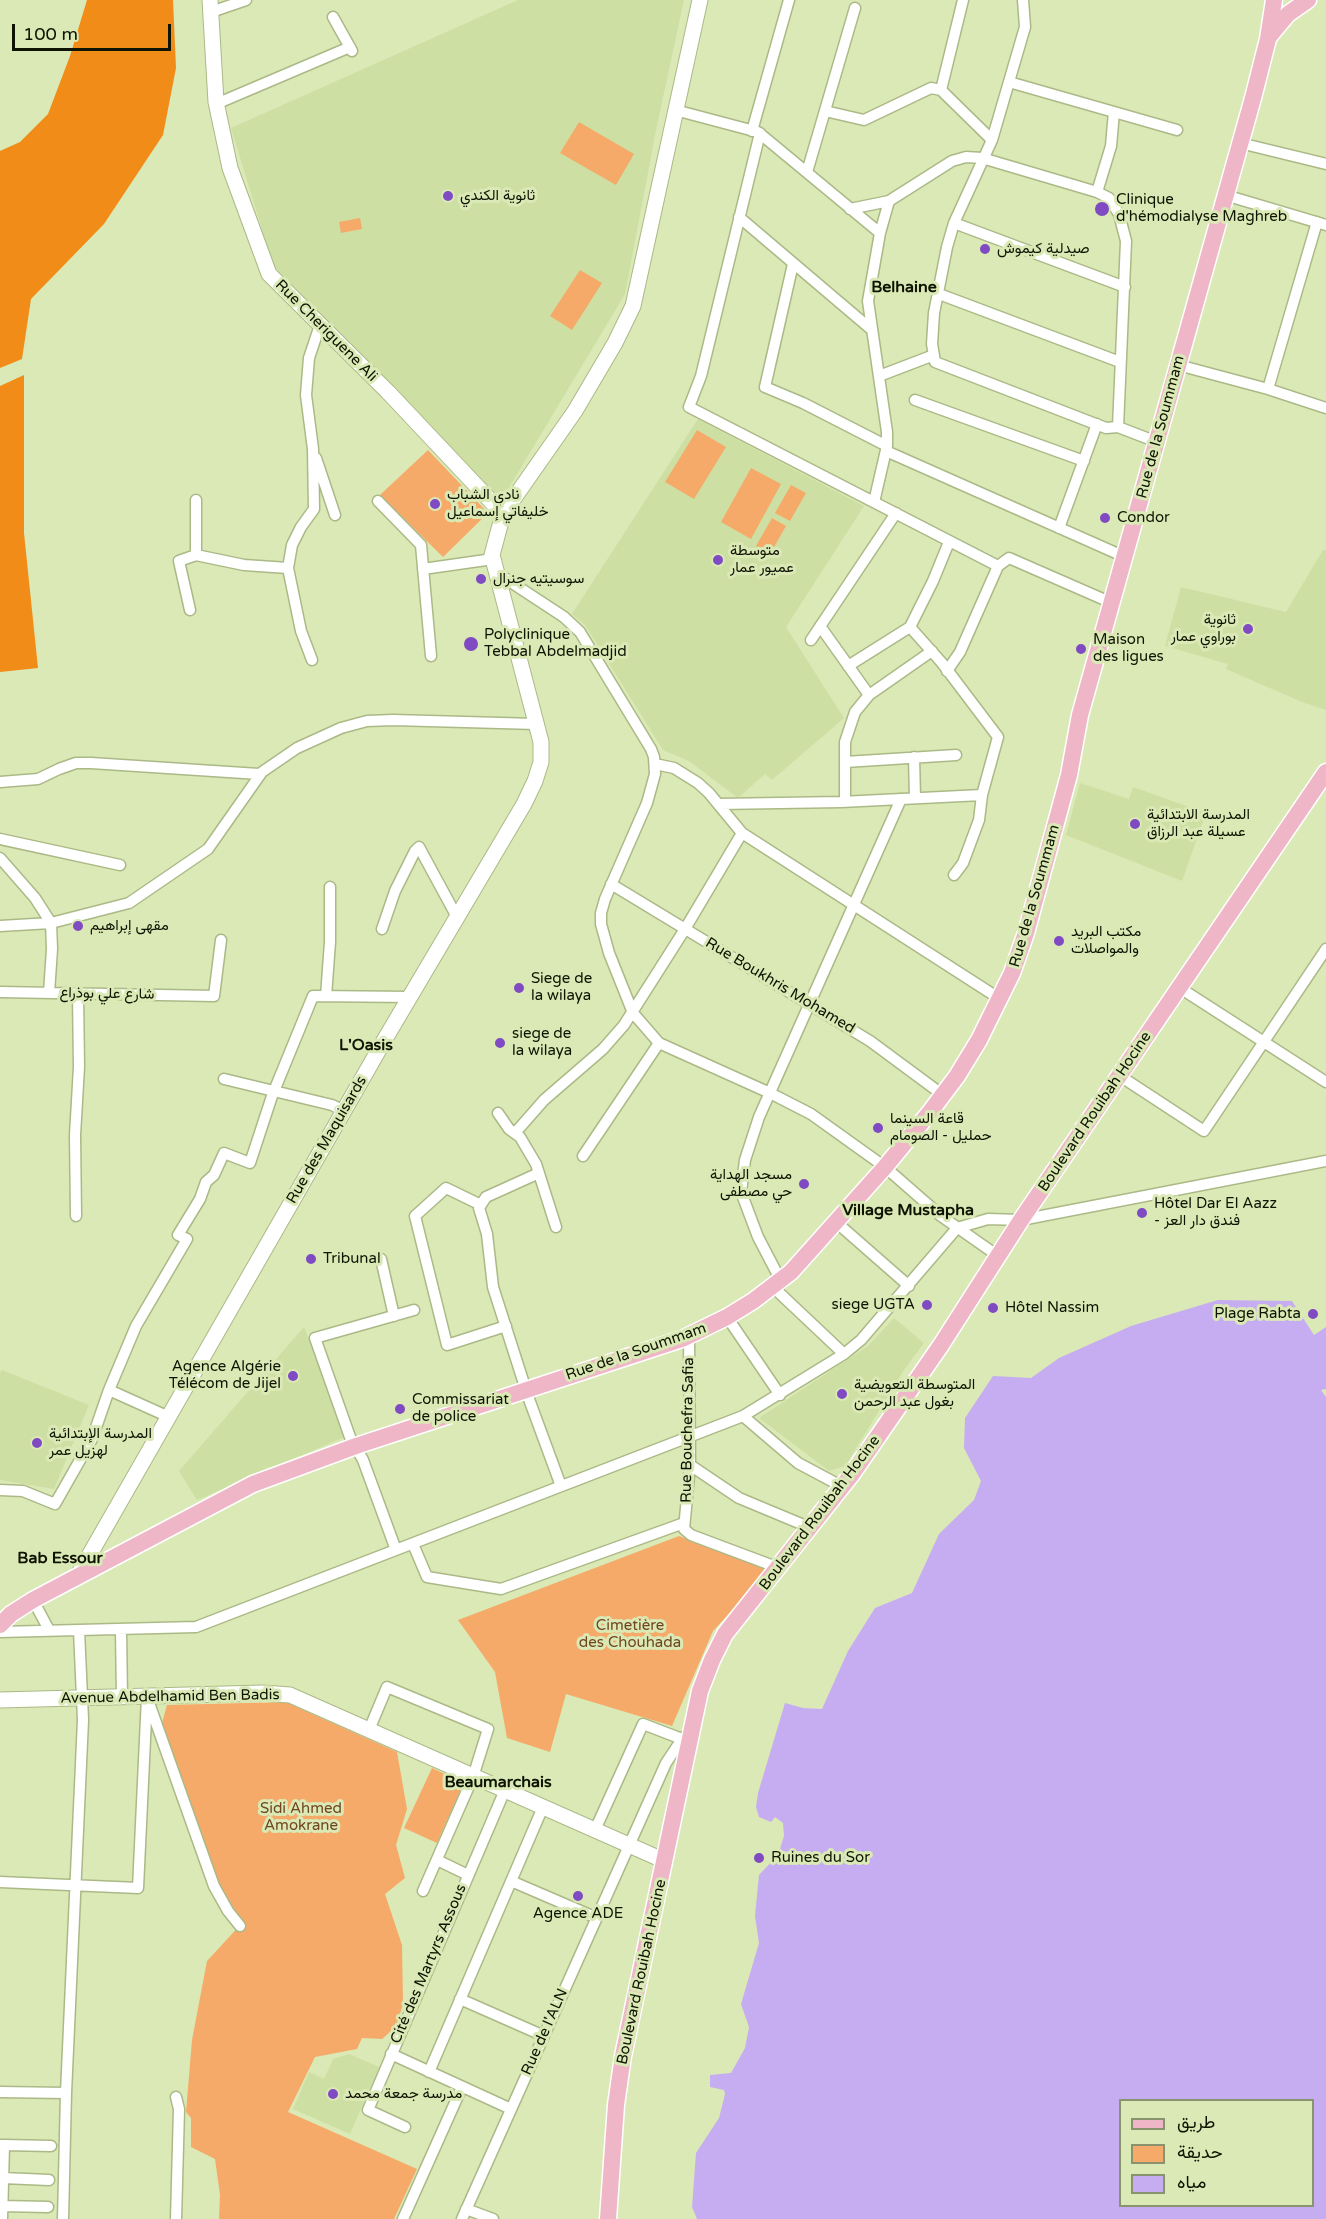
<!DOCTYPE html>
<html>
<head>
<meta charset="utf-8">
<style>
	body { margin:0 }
	#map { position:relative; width:1326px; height:2219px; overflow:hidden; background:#dae9b5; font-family:"Varela Round",Vazirmatn,sans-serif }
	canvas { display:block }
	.legend { position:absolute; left:1119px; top:2099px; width:195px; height:108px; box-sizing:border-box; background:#dae9b5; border:2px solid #89936d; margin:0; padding:8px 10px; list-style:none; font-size:18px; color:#0f1302 }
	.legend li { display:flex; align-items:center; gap:12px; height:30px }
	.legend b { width:30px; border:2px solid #89936d }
	.scale { position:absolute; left:12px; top:24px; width:159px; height:27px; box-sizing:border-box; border:3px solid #0f1302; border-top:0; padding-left:8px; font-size:18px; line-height:21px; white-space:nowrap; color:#0f1302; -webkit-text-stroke:4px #dae9b5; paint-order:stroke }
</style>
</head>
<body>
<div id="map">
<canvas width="1326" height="2219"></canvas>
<ul class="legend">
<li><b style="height:8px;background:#efb6c7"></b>طريق</li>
<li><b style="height:16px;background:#f5aa69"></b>حديقة</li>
<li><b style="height:16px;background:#c6adf2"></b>مياه</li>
</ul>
<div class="scale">100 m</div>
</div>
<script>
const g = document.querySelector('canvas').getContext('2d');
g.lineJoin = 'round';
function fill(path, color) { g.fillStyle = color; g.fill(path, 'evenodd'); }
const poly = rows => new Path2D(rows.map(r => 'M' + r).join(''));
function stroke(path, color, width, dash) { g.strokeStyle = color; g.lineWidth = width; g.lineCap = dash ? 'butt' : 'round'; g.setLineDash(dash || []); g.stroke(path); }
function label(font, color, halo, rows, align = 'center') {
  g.font = font + ' "Varela Round",Vazirmatn,sans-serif'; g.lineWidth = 6; g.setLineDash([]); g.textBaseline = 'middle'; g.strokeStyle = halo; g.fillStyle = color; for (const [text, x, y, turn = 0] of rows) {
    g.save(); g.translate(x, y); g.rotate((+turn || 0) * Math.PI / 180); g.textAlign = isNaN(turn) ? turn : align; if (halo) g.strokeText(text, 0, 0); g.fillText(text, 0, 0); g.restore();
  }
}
fill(poly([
	[518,0,684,0,657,125,625,294,501,501,273,265,231,128],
	[698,419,864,506,786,627,844,718,772,780,765,774,738,798,689,761,663,750,585,625,572,614],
	[1323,550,1326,550,1326,710,1302,702,1226,669,1228,664,1165,646,1181,587,1286,612],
	[1080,783,1129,799,1133,787,1206,813,1182,881,1066,835],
	[894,1318,924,1343,904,1370,845,1466,829,1471,759,1418,868,1346],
	[304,1327,347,1436,197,1500,179,1471],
	[2,1370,89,1405,54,1489,0,1480,0,1373],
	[349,2054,379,2067,350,2134,293,2109,309,2072,324,2079,333,2059]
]), '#cedfa4');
fill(poly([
	[579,122,634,154,616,185,560,153],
	[360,218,362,229,341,233,339,222],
	[580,270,602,283,572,330,550,316],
	[697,430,726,447,694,499,665,482],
	[428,450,488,513,443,557,380,495],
	[751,468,781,484,751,539,721,522],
	[791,485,806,493,790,521,775,513],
	[772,518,786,526,770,554,756,546],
	[679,1536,769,1570,713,1631,672,1726,566,1694,550,1752,507,1738,495,1672,458,1620],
	[286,1702,397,1752,407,1809,396,1845,405,1878,385,1894,402,1945,403,2004,396,2027,382,2039,362,2038,357,2049,315,2057,288,2112,417,2169,394,2219,219,2219,220,2195,215,2159,191,2147,191,2118,186,2112,192,2040,207,1961,243,1922,219,1885,162,1723,167,1705],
	[432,1768,464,1783,437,1843,404,1828]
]), '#f5aa69');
fill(poly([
	[87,0,173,0,176,68,163,135,104,224,31,299,22,359,0,368,0,151,20,142,48,114,70,56],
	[24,375,24,533,38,668,0,672,0,386]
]), '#f18c18');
fill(poly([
	[1218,1300,1292,1301,1314,1335,1326,1327,1326,1389,1321,1390,1326,1397,1326,2219,697,2219,692,2207,696,2153,719,2118,725,2094,724,2090,710,2087,710,2075,731,2073,745,2048,749,2027,741,2004,759,1943,755,1916,759,1875,778,1855,784,1836,783,1823,775,1817,771,1822,759,1817,756,1807,758,1793,785,1703,803,1708,822,1709,848,1651,875,1608,912,1593,939,1534,974,1500,981,1481,964,1448,965,1418,993,1376,1031,1378,1059,1358,1131,1326],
	[1120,2100,1312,2100,1312,2206,1120,2206]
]), '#c6adf2');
const minor = poly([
	[1023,0,1025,27,992,140,954,223,947,247,934,313,932,344,935,362,1106,428,1118,427,1157,442],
	[211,12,246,0],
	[333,17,352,51],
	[1009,82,1177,130],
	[941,90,963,0],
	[216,104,350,47],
	[675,110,758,132,880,233],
	[825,111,864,120,931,88,941,90,992,140],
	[752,131,789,0],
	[760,133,701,376,689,407,998,566],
	[1240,143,1326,164],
	[807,172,855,8],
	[1097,192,1111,146,1114,112],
	[1225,195,1326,225],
	[850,209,889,201,952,161,966,157,982,158,1097,192,1109,198,1119,214,1126,241,1118,427],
	[739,217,872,330],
	[954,223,1125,287],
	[793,264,765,387,803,403,887,446],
	[939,294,1120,362],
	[1178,365,1268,389,1326,408],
	[879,376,934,355],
	[1268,389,1317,222],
	[915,400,1084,461],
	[886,451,1125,557],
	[316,458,335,515],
	[378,501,421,545,431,656],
	[874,502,887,446,887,432,868,301,880,233,889,201],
	[1059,528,1097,424],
	[196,555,196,500],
	[423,569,493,559],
	[497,573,564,617,580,632,651,749,654,757,655,774,647,803,605,899,601,913,601,924,609,953,633,1013,659,1043,770,1093,811,1114,885,1167,941,1216,998,1256],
	[190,610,179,561,196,555,244,565,288,568],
	[820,626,869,695],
	[910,627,942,663,998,737,982,795,979,820,963,863,954,875],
	[811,640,896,513],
	[312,660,301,631,288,568,292,545,301,527,314,509,313,449,306,395,309,358,320,325],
	[848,666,910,627,933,581,949,542],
	[947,671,960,652,998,566,1009,558,1112,603],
	[914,757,915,798],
	[845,762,956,755],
	[655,764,674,768,698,783,709,793,742,833,1000,999],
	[0,782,38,779,59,769,76,763,91,763,259,774],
	[845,802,845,742,855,712,869,695,932,651],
	[719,804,841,802,982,795],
	[0,839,120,865],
	[0,858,35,898,51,923,52,949,49,993],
	[611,884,870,1041,943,1095],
	[0,926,51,923,129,903,208,849,262,772,297,748,341,728,367,721,393,720,536,724],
	[382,929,395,891,415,851,419,847,457,917],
	[1180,988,1326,1082],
	[0,992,214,996,221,940],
	[326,996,330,942,330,887],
	[1120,1076,1204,1131,1326,949],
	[224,1079,332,1105,344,1111],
	[498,1113,509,1129,520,1137,536,1164,556,1227],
	[515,1133,544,1100,603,1049,624,1025,685,929,742,833],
	[583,1156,659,1043],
	[481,1205,446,1188,415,1216,447,1345,506,1326],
	[76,1216,75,1135,79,1067,78,993],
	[836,1222,909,1286],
	[957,1228,988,1219,1021,1220,1326,1161],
	[381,1259,394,1316],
	[781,1281,758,1237,741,1192,745,1160,759,1117,901,799],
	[773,1287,844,1354],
	[727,1317,780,1395],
	[689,1336,690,1465,684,1529,691,1535,779,1568],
	[109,1390,169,1417],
	[526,1390,493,1287,487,1234,479,1208,486,1197,539,1173],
	[526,1391,561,1486],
	[743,1416,798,1463,843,1487],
	[690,1465,739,1498,811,1528],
	[0,1490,23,1491,55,1504,92,1439,109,1390,136,1326,187,1239,178,1235,200,1199,206,1182,214,1175,224,1153,250,1163,272,1096,313,996,410,997],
	[413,1544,427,1577,501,1589,684,1523],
	[396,1550,363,1460,350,1437,315,1338,414,1310],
	[33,1600,49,1630],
	[121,1630,122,1698],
	[0,1632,196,1627,743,1416,844,1354,861,1340,957,1228],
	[149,1703,214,1886,228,1911,240,1926],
	[369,1730,387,1687,488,1729,473,1777,423,1891],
	[595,1830,643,1724,682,1739],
	[437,1860,468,1875],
	[511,1881,597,1918],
	[0,1882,138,1888,147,1697],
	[460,1999,544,2036],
	[391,2054,511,2109],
	[429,2072,543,1807],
	[0,2092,66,2093],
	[176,2097,179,2109,176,2219],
	[405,2127,368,2110,505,1790],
	[0,2145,4,2145,2,2219],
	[4,2145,51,2146],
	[3,2178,49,2180],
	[2,2206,48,2207],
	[466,2209,493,2219],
	[63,2219,66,2093,83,1720,79,1630],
	[403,2219,462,2087],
	[462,2219,666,1763,682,1739,690,1732]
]);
const secondary = poly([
	[210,0,216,102,230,168,269,274,388,392,503,514],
	[78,1575,385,1039,524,804,535,781,541,762,541,742,492,555,503,514,575,411,615,343,633,306,700,0],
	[0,1700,263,1693,290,1695,665,1861]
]);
const primary = poly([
	[1268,38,1288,14,1308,0],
	[0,1625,11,1614,33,1600,253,1484,356,1446,682,1339,727,1317,753,1301,791,1272,885,1167,930,1112,957,1076,979,1040,1012,973,1026,933,1069,775,1080,715,1253,98,1268,39,1274,0],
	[608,2219,616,2105,623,2056,700,1691,712,1660,725,1634,852,1474,941,1345,1021,1220,1326,772]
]);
stroke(minor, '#abb987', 13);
stroke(secondary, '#abb987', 17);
stroke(primary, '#fff', 19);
stroke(minor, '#fff', 10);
stroke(secondary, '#fff', 15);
stroke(primary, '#efb6c7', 16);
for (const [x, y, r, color] of [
	[448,196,6,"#7f4ac2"],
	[1102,209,8,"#7f4ac2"],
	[985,249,6,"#7f4ac2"],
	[435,504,6,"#7f4ac2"],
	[1105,518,6,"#7f4ac2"],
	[718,560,6,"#7f4ac2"],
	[481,579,6,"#7f4ac2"],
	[1248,629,6,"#7f4ac2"],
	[471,644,8,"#7f4ac2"],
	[1081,649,6,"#7f4ac2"],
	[1135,824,6,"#7f4ac2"],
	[78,926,6,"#7f4ac2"],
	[1059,941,6,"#7f4ac2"],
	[519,988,6,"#7f4ac2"],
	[500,1043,6,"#7f4ac2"],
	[878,1128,6,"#7f4ac2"],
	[804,1184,6,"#7f4ac2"],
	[1142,1213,6,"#7f4ac2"],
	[311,1259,6,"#7f4ac2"],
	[927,1305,6,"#7f4ac2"],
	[993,1308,6,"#7f4ac2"],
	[1313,1314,6,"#7f4ac2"],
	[293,1376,6,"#7f4ac2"],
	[842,1394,6,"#7f4ac2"],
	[400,1409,6,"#7f4ac2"],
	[37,1443,6,"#7f4ac2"],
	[759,1858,6,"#7f4ac2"],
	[578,1896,6,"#7f4ac2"],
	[333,2094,6,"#7f4ac2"]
]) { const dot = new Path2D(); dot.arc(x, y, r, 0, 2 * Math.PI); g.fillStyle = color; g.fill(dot); stroke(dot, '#dae9b5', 2); }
label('15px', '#0f1302', '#dae9b5', [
	["ثانوية الكندي",460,196],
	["Clinique",1116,200],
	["d'hémodialyse Maghreb",1116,217],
	["صيدلية كيموش",997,249],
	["نادي الشباب",447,495],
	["خليفاتي إسماعيل",447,512],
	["Condor",1117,518],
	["متوسطة",730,551],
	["عميور عمار",730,568],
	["سوسيتيه جنرال",493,579],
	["ثانوية",1236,620,"right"],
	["بوراوي عمار",1236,637,"right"],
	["Polyclinique",484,635],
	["Tebbal Abdelmadjid",484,652],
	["Maison",1093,640],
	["des ligues",1093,657],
	["المدرسة الابتدائية",1147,815],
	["عسيلة عبد الرزاق",1147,832],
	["مقهى إبراهيم",90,926],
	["مكتب البريد",1071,932],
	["والمواصلات",1071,949],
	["Siege de",531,979],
	["la wilaya",531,996],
	["siege de",512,1034],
	["la wilaya",512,1051],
	["قاعة السينما",890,1119],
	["حمليل - الصومام",890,1136],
	["مسجد الهداية",792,1175,"right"],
	["حي مصطفى",792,1192,"right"],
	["Hôtel Dar El Aazz",1154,1204],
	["- فندق دار العز",1154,1221],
	["Tribunal",323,1259],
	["siege UGTA",915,1305,"right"],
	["Hôtel Nassim",1005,1308],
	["Plage Rabta",1301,1314,"right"],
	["Agence Algérie",281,1367,"right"],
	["Télécom de Jijel",281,1384,"right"],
	["المتوسطة التعويضية",854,1385],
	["بغول عبد الرحمن",854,1402],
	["Commissariat",412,1400],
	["de police",412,1417],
	["المدرسة الإبتدائية",49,1434],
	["لهزيل عمر",49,1451],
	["Ruines du Sor",771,1858],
	["Agence ADE",578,1914,"center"],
	["مدرسة جمعة محمد",345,2094]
], 'left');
label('15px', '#0f1302', '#dae9b5', [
	["Rue Cheriguene Ali",326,331,45],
	["Rue de la Soummam",1161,427,-75],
	["Rue de la Soummam",1035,896,-74],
	["Rue Boukhris Mohamed",780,986,31],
	["شارع علي بوذراع",107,994,1],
	["Boulevard Rouibah Hocine",1095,1112,-56],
	["Rue des Maquisards",327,1140,-60],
	["Rue de la Soummam",636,1352,-19],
	["Rue Bouchefra Safia",688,1430,-89],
	["Boulevard Rouibah Hocine",820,1513,-53],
	["Avenue Abdelhamid Ben Badis",170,1697,-1],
	["Cité des Martyrs Assous",429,1964,-67],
	["Boulevard Rouibah Hocine",642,1972,-78],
	["Rue de l'ALN",545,2032,-66]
]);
label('15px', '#704620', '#dae9b5', [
	["Cimetière",630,1626],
	["des Chouhada",630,1643],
	["Sidi Ahmed",301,1809],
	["Amokrane",301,1826]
]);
label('bold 16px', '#0f1302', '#dae9b5', [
	["Belhaine",904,288],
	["L'Oasis",366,1046],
	["Village Mustapha",908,1211],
	["Bab Essour",60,1559],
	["Beaumarchais",498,1783]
]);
</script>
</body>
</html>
